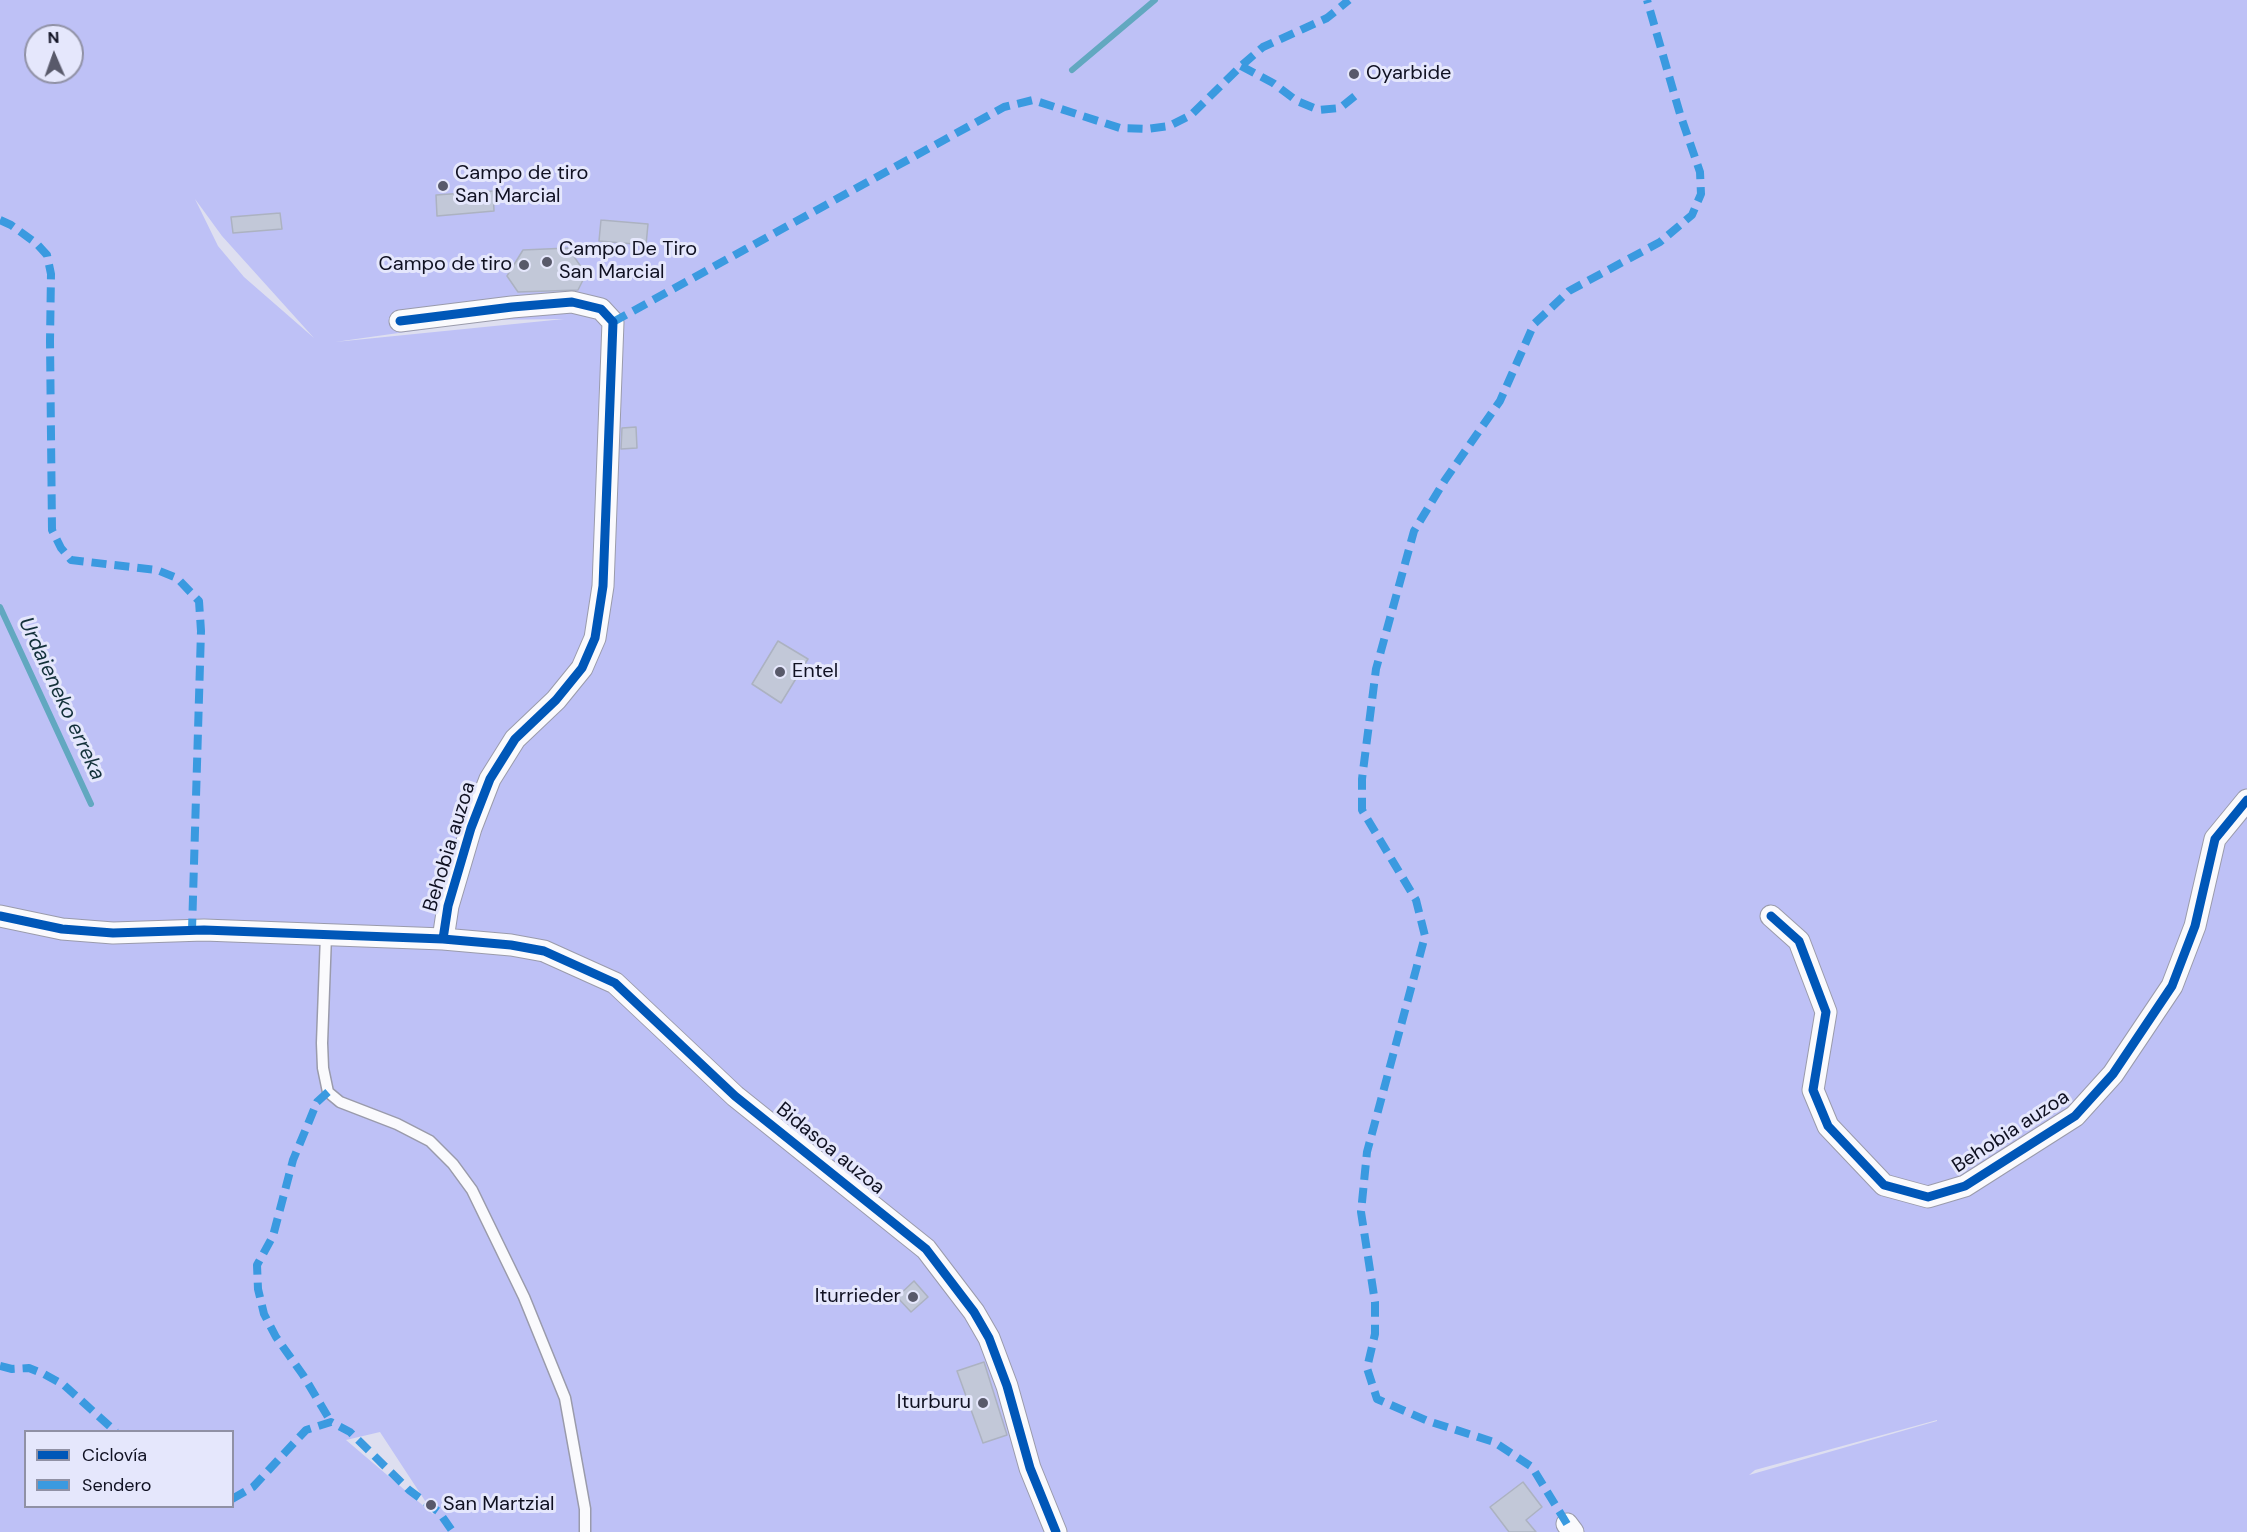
<!DOCTYPE html>
<html>
<head>
<meta charset="utf-8">
<style>
	body { margin:0 }
	#map { position:relative; width:2247px; height:1532px; overflow:hidden; background:#dedff0; font-family:"DM Sans",sans-serif }
	canvas { display:block }
	.legend { position:absolute; left:24px; top:1430px; width:210px; height:78px; box-sizing:border-box; background:#e5e7fc; border:2px solid #9091a5; margin:0; padding:8px 10px; list-style:none; font-size:18px; color:#101122 }
	.legend li { display:flex; align-items:center; gap:12px; height:30px }
	.legend b { width:30px; border:2px solid #9091a5 }
	.north { position:absolute; left:24px; top:24px; width:60px; height:60px; box-sizing:border-box; background:#e5e7fc; border:2px solid #9091a5; border-radius:50%; rotate:358deg; font-size:16px; font-weight:700; line-height:24px; text-align:center; color:#101122 }
	.north::after { content:''; display:block; margin:auto; width:21px; height:27px; background:#58596a; clip-path:polygon(50% 0,100% 100%,50% 72%,0 100%) }
</style>
</head>
<body>
<div id="map">
<canvas width="2247" height="1532"></canvas>
<ul class="legend">
<li><b style="height:8px;background:#0057b8"></b>Ciclovía</li>
<li><b style="height:8px;background:#3a9ae0"></b>Sendero</li>
</ul>
<div class="north">N</div>
</div>
<script>
const g = document.querySelector('canvas').getContext('2d');
g.lineJoin = 'round';
function fill(path, color) { g.fillStyle = color; g.fill(path, 'evenodd'); }
const poly = rows => new Path2D(rows.map(r => 'M' + r).join(''));
function stroke(path, color, width, dash) { g.strokeStyle = color; g.lineWidth = width; g.lineCap = dash ? 'butt' : 'round'; g.setLineDash(dash || []); g.stroke(path); }
function label(font, color, halo, rows, align = 'center') {
  g.font = font + ' "DM Sans",sans-serif'; g.lineWidth = 6; g.setLineDash([]); g.textBaseline = 'middle'; g.strokeStyle = halo; g.fillStyle = color; for (const [text, x, y, turn = 0] of rows) {
    g.save(); g.translate(x, y); g.rotate((+turn || 0) * Math.PI / 180); g.textAlign = isNaN(turn) ? turn : align; if (halo) g.strokeText(text, 0, 0); g.fillText(text, 0, 0); g.restore();
  }
}
fill(poly([
	[0,0,2247,0,2247,1532,0,1532],
	[36,36,72,36,72,72,36,72],
	[195,199,222,236,314,338,244,277,218,246],
	[564,319,335,342,490,320],
	[1937,1420,1937,1421,1749,1475,1755,1470],
	[26,1432,232,1432,232,1506,26,1506],
	[380,1432,433,1513,433,1514,346,1440]
]), '#bec1f6');
stroke(poly([
	[1072,70,1155,0],
	[0,607,91,804]
]), '#62a8c0', 6);
const building = poly([
	[493,191,494,211,437,216,436,195,493,191],
	[280,213,282,229,233,233,231,217,280,213],
	[601,220,648,224,646,245,599,241,601,220],
	[568,248,586,274,578,290,518,292,507,276,523,250,568,248],
	[636,427,637,448,621,449,622,428,636,427],
	[778,641,808,659,781,703,752,684,778,641],
	[914,1281,928,1297,911,1312,897,1297,914,1281],
	[984,1362,1007,1435,983,1443,957,1371,984,1362],
	[1523,1482,1542,1507,1526,1520,1536,1532,1509,1532,1490,1507,1523,1482]
]);
fill(building, '#c2c8d8');
stroke(building, '#acb2c1', 1.5);
const service = poly([
	[326,935,322,1043,323,1068,328,1092,340,1102,397,1124,430,1141,453,1164,472,1190,524,1297,565,1398,585,1509,585,1532]
]);
const minor = poly([
	[400,321,512,307,572,302,601,309,613,322,603,586,595,638,582,668,556,700,515,739,490,779,471,828,448,906,443,939],
	[0,916,62,929,113,933,204,930,443,939,511,945,544,951,615,983,735,1096,926,1249,974,1312,989,1338,1007,1386,1030,1468,1056,1532],
	[1771,916,1799,941,1826,1012,1813,1090,1828,1126,1884,1185,1928,1197,1965,1186,2075,1116,2113,1074,2172,986,2195,926,2215,839,2247,800],
	[1567,1524,1573,1532]
]);
stroke(service, '#9a9bab', 13);
stroke(minor, '#9a9bab', 23);
stroke(service, '#fafafd', 10);
stroke(minor, '#fafafd', 21);
stroke(poly([
	[1241,66,1273,83,1297,101,1319,110,1340,108,1355,96],
	[0,220,11,225,36,243,47,255,51,274,50,341,52,530,61,548,71,560,157,570,177,578,199,601,201,631,192,930],
	[613,322,1004,107,1033,100,1120,128,1147,129,1169,126,1191,115,1241,66,1263,47,1327,18,1349,0],
	[328,1092,317,1102,308,1124,293,1160,273,1236,257,1265,258,1289,264,1314,276,1337,303,1375,331,1422],
	[0,1366,12,1369,29,1368,44,1374,64,1385,116,1432],
	[232,1499,253,1487,306,1430,331,1422,350,1432,409,1490,439,1512,453,1532],
	[1567,1524,1532,1467,1494,1442,1428,1421,1377,1399,1367,1368,1375,1334,1375,1302,1361,1212,1367,1152,1425,936,1416,900,1362,810,1362,779,1376,669,1414,531,1445,480,1500,401,1534,324,1569,291,1660,242,1692,215,1701,194,1700,172,1680,114,1647,0]
]), '#3a9ae0', 8, [15, 8]);
stroke(poly([
	[400,321,512,307,572,302,601,309,613,322,603,586,595,638,582,668,556,700,515,739,490,779,471,828,448,906,443,939],
	[0,916,62,929,113,933,204,930,443,939,511,945,544,951,615,983,735,1096,926,1249,974,1312,989,1338,1007,1386,1030,1468,1056,1532],
	[1771,916,1799,941,1826,1012,1813,1090,1828,1126,1884,1185,1928,1197,1965,1186,2075,1116,2113,1074,2172,986,2195,926,2215,839,2247,800]
]), '#0057b8', 9);
for (const [x, y, r, color] of [
	[1354,74,6,"#58596a"],
	[443,186,6,"#58596a"],
	[547,262,6,"#58596a"],
	[524,265,6,"#58596a"],
	[780,672,6,"#58596a"],
	[913,1297,6,"#58596a"],
	[983,1403,6,"#58596a"],
	[431,1505,6,"#58596a"]
]) { const dot = new Path2D(); dot.arc(x, y, r, 0, 2 * Math.PI); g.fillStyle = color; g.fill(dot); stroke(dot, '#e5e7fc', 2); }
label('20px', '#101122', '#e5e7fc', [
	["Oyarbide",1366,74],
	["Campo de tiro",455,174],
	["San Marcial",455,197],
	["Campo De Tiro",559,250],
	["San Marcial",559,273],
	["Campo de tiro",512,265,"right"],
	["Entel",792,672],
	["Iturrieder",901,1297,"right"],
	["Iturburu",971,1403,"right"],
	["San Martzial",443,1505]
], 'left');
label('20px', '#101122', '#e5e7fc', [
	["Behobia auzoa",450,847,-73],
	["Behobia auzoa",2011,1132,-33],
	["Bidasoa auzoa",830,1149,39]
]);
label('italic 21px', '#13313a', '#e5e7fc', [
	["Urdaieneko erreka",61,699,65]
]);
</script>
</body>
</html>
